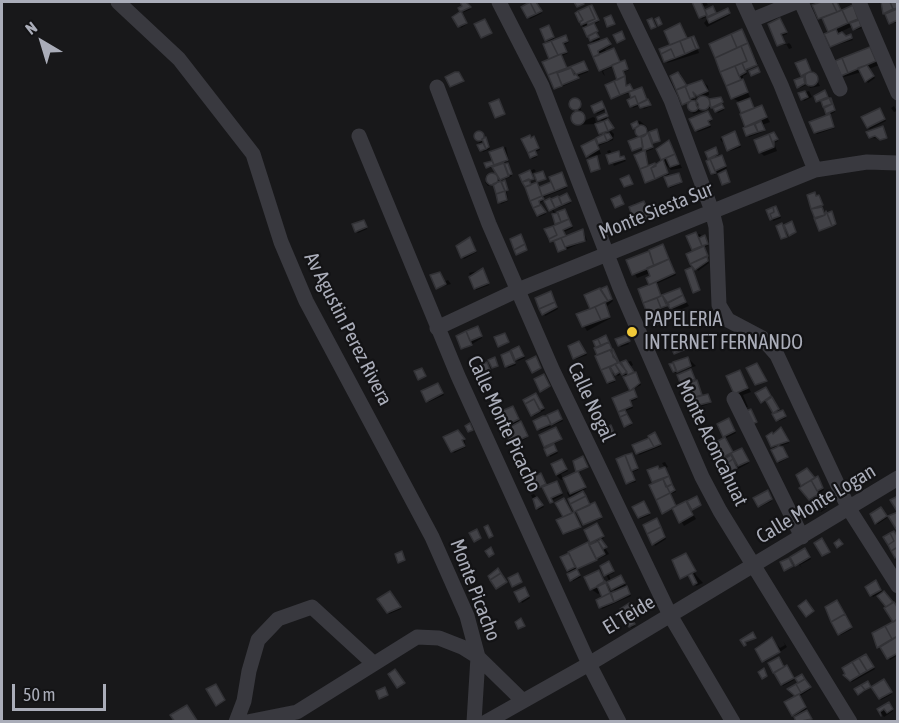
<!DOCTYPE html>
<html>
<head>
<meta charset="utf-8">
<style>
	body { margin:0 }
	#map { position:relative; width:899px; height:723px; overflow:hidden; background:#18181a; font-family:"Asap Condensed",sans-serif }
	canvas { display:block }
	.frame { position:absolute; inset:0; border:3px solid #aaadb9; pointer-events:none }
	.north { position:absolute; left:12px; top:12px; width:60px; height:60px; -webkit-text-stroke:4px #131315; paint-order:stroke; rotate:322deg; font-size:16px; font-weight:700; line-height:24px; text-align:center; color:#aaadb9 }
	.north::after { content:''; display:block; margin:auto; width:21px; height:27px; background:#aaadb9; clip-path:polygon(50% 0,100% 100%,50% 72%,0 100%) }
	.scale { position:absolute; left:12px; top:684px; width:94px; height:27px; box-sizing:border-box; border:3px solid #aaadb9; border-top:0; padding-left:8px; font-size:18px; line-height:21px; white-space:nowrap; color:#aaadb9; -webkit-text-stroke:4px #131315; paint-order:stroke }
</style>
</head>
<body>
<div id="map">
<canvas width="899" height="723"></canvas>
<div class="frame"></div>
<div class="north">N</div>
<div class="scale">50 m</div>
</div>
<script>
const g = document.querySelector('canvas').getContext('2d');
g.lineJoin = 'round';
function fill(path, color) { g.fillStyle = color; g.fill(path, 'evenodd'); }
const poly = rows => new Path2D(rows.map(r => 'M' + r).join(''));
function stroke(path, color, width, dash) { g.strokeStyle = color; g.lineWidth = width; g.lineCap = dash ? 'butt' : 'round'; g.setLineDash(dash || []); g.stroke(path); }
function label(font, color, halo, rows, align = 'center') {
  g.font = font + ' "Asap Condensed",sans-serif'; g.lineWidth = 4.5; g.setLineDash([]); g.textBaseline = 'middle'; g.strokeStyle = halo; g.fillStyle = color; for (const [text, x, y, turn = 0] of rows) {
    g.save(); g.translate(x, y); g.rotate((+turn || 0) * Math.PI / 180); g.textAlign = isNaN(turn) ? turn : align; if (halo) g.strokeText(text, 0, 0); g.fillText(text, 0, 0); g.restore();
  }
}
fill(poly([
	[535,2,542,13,530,19,523,8],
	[694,2,706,2,708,5,703,7,705,12,712,8,716,15,729,11,730,15,707,27,704,23,712,14,702,19],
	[822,2,836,2,841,12,854,9,862,28,856,30,853,26,834,35,850,36,853,40,831,47,831,33,824,19,819,19,814,6],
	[879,2,883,4,882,2,897,2,898,23,890,23],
	[464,6,471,9,462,13,467,24,461,28,454,17,464,12,460,8],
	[592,6,599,22,594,24,600,40,607,40,611,46,605,49,607,53,614,50,621,64,626,64,629,70,624,72,627,87,631,87,633,92,643,90,651,106,644,109,641,105,633,108,630,93,612,98,619,81,614,66,603,71,605,76,603,74,590,46,594,44,580,21],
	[782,22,787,34,782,36,785,45,789,43,791,45,792,48,789,49,786,44,778,46,770,25],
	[681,26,687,40,695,39,699,53,667,63],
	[550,28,555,41,567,38,569,42,564,45,568,53,562,56,568,69,585,65,588,72,578,76,579,79,557,89,544,62,551,60,545,45,549,43,546,40],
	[742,30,758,64,744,67,747,74,743,76,743,81,755,109,761,107,770,122,762,125,765,131,749,137,738,101,732,98,711,44],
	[869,49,879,65,869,69,875,78,868,83,862,72,844,77,842,75],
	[807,62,820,86,810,88,808,84,800,88],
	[680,73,687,87,702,81,708,86,709,95,706,96,711,102,722,100,724,110,718,113,713,107,693,114,689,104,684,104,672,77],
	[694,91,702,99,694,102],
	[461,75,464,82,450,88,447,78],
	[809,91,812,97,804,101,800,94],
	[825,92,833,101,835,112,829,115,822,101,817,101],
	[578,99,584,121,593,117,595,118,596,124,575,125,572,114,576,113,570,101],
	[603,105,606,110,597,114,593,106],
	[894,106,897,111,894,112,891,108],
	[881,112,886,121,870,129,868,127],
	[710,114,712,121,709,122,711,127,698,132,696,130],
	[607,115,607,118,613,127,599,119],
	[831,118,835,128,817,134,815,132],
	[640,121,647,127,649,134,657,131,660,139,653,141,650,139,653,149,645,152,649,167,665,160,658,149,670,144,682,168,671,170,665,164,670,177,680,176,682,183,670,188,665,176,647,182,636,156,646,152,644,148,634,150,638,138,632,124],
	[884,129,888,139,870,138],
	[614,130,611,131,614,134,613,140,598,146,601,154,589,157,583,147,604,137,601,135],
	[480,132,490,149,483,152,475,134],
	[734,133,741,147,730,151,725,141,722,142,720,139],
	[776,135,778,141,774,143,777,151,764,156,760,152,769,136,773,140],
	[535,139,540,150,535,152,537,157,532,159,523,140],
	[506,147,509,161,505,162,512,176,503,180,506,184,508,201,501,204,494,184,488,186,485,182,488,181,486,177,496,174,493,167,489,168,486,164,494,162,491,153],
	[610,150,613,155,618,153,626,161,614,166,607,151],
	[717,151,727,168,714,175,709,158],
	[534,169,536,171,531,174,533,179,529,181,532,186,537,184,541,188,563,176,567,188,544,197,545,200,540,203,546,214,539,217,521,176],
	[815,194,820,198,823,206,821,207,827,215,833,215,837,225,821,230,813,208],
	[567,195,571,203,558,208,554,202,549,204,557,215,563,218,565,216,562,212,566,212,573,228,564,232,567,237,583,231,587,240,561,252,546,230,557,225,555,215,546,201],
	[634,202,637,205,645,204,651,221,638,225,631,208,636,206],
	[777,209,781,218,773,221,768,210],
	[365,223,367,229,358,233,356,231],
	[700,234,708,246,704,247,709,263,698,271,688,255,696,252,688,237],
	[471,240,477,252,464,259,462,257],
	[662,246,676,275,656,284,663,297,679,290,689,306,675,312,663,297,667,307,662,309,663,313,659,315,662,324,656,327,640,290,650,285,650,273,637,278,628,261],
	[482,270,489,285,476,290,469,273],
	[448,280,451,284,437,288,444,282],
	[608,289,613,301,606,307,611,318,587,331,578,315,592,309,586,295],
	[591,305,596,305,599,313],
	[551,293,558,309,545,316,537,299],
	[479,330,482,338,464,349,462,348],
	[606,337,620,364,631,361,633,365,630,367,638,375,641,385,633,389,637,399,630,402,633,408,625,411,632,425,626,427,614,399,632,392,627,378,622,373,618,376,614,373,615,382,609,384,597,357,599,356,595,342],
	[626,337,629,344,621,347,617,340],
	[518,345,525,358,518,361,511,354,516,365,508,368,503,356,512,352],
	[581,345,587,355,576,359,574,358],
	[688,358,696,366,675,373,671,365],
	[488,365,490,372,482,374,481,366],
	[692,372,702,397,709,397,711,403,700,407,702,411,697,410,692,413,687,401,694,399,689,384,683,384],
	[740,372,751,392,743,395,748,407,744,408,735,393],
	[439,386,444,395,429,402,427,401],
	[767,390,780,412,786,418,779,421,768,401,762,402],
	[538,397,545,410,534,416,525,401],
	[513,408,527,438,514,445,504,426],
	[557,411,563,421,540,431,535,422],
	[730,422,736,433,726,438,724,436],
	[557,430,562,440,552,445,558,453,550,457,546,446],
	[783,431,789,443,777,447,784,450,788,458,779,463,773,446,774,436],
	[655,434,661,446,639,455,634,445],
	[445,437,464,438,466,447,454,453],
	[725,439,734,454,742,449,749,463,727,475,728,465,724,457],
	[633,456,638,470,632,472,636,482,628,484],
	[563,462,568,471,561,474,563,479,580,472,586,489,581,491,590,506,596,506,602,519,584,524,567,493,569,490,565,479,561,480,556,475],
	[665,462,668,467,665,468,662,463],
	[665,468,676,492,670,494,677,508,686,503,696,519,684,526,674,509,663,513,653,482],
	[798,475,819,479,824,490,819,493,827,508,821,512,810,499],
	[542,477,547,487,558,484,563,495,551,501,544,487,537,488],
	[534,494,544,507,538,510,531,495],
	[768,494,772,501,760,507,759,506],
	[565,502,581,528,566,534,564,533],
	[646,505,650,515,640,519,639,517],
	[882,511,887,518,878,524,876,523],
	[658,522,666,539,655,546,645,526],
	[598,526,604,538,600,540,609,554,575,570,581,577,573,581,562,558,594,544,591,542],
	[806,552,811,559,800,565,802,568,792,557],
	[687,556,696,575,703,583,696,586,690,576,681,578],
	[610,565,614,573,609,575,611,581,622,578,631,596,602,609,598,600,604,597,602,592,598,594,591,589,600,574,611,594,615,592,602,567],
	[877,584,882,592,873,597,871,595],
	[526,591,530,598,522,603,516,593],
	[391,594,401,609,389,614,388,612],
	[886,594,898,611,898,655,890,660,876,643,889,632,894,621,879,597],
	[838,604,852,629,841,635,839,634],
	[630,606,635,614,629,618,635,626,631,628,627,617],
	[772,639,780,648,785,645,783,641,787,647,765,662],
	[867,658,875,669,852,682,845,675],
	[781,661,794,680,783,686,770,664],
	[804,678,811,689,800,696,813,721,798,722,793,715,797,696,790,689,800,683],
	[884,681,892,694,881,700,873,687,859,694,869,685,871,688],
	[890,706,893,711,884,717,879,710]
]), '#0007');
const building = poly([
	[460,2,466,2,471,7,460,12,458,8,462,6,460,2],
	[530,2,536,2,542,11,536,14,530,2],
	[530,2,536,14,527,18,521,7,530,2],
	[574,2,583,2,584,4,577,7,574,2],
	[692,2,701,2,707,15,699,18,692,2],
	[821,2,832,2,837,12,818,19,812,5,821,2],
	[832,2,837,2,841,10,837,12,832,2],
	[881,2,890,2,893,9,883,14,881,2],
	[890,2,898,2,898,8,893,9,890,2],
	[592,5,599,20,588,25,587,22,595,19,589,6,592,5],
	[853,5,858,19,848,23,842,10,853,5],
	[589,6,595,19,581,25,580,22,583,20,578,11,589,6],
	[713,6,716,13,707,17,705,10,713,6],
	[728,8,730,13,709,23,707,18,728,8],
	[897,9,898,20,889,24,885,14,897,9],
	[842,10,848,23,828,32,822,18,842,10],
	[461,11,467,23,458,27,452,17,461,11],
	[578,11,583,20,579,22,575,13,578,11],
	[611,15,615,24,607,27,604,18,611,15],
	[659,17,662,24,658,26,655,19,659,17],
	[652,18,656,27,651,29,647,20,652,18],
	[780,18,787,32,781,34,785,43,777,46,768,24,780,18],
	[485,19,492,33,481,38,474,24,485,19],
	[859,20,861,26,853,30,850,23,859,20],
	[594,23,598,31,587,37,583,28,594,23],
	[680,23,687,38,670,45,664,31,680,23],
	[549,25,554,37,545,41,540,29,549,25],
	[742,29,748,43,737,48,731,34,742,29],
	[836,29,838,34,842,32,846,36,851,34,852,38,830,47,824,34,836,29],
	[622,31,625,39,617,43,613,35,622,31],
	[596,32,599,37,590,41,588,36,596,32],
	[731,34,737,48,715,58,709,44,731,34],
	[566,35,568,41,563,43,567,52,558,55,551,41,566,35],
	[694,36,699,48,696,49,691,37,694,36],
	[691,37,696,49,685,54,680,41,691,37],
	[607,38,611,44,598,51,599,55,593,57,588,45,607,38],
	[551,41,558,55,549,59,543,44,551,41],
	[680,41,685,54,675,58,671,49,661,54,659,49,680,41],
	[748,43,757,65,745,70,742,63,747,61,741,46,748,43],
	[741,46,747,61,720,72,715,58,741,46],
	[870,47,876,61,848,73,842,58,870,47],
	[614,48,620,62,599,71,593,57,614,48],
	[671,49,675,58,664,62,661,54,671,49],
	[561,54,567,68,548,75,542,62,561,54],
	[842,58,848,73,841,76,835,61,842,58],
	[806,59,811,71,801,76,795,63,806,59],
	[625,60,628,69,623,71,625,76,617,80,612,65,625,60],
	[584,61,588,70,577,74,574,75,571,68,557,72,584,61],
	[742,63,746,72,739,76,735,66,742,63],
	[867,65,874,76,865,82,858,68,867,65],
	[735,66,741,80,726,86,720,72,735,66],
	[758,67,760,72,751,76,749,71,758,67],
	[571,68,579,78,562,85,557,73,571,68],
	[455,72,459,72,464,81,450,87,445,77,455,72],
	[557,72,562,86,554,89,548,75,557,72],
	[678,72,687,86,676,90,670,76,678,72],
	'804 79a7 7 0 1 1 14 0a7 7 0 1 1-14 0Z',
	[625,76,626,86,630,84,633,90,620,95,614,81,625,76],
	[805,76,806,83,797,88,794,80,805,76],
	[743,79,748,92,731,99,726,86,743,79],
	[702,80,708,91,697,96,693,92,695,97,690,99,685,86,702,80],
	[614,81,620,95,611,99,605,85,614,81],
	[685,86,691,101,682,105,676,90,685,86],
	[642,87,647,100,638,104,635,96,631,98,629,92,642,87],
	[825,90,828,97,816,102,814,96,825,90],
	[805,91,808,97,801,100,798,93,805,91],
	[635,96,638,104,630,107,627,100,635,96],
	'696 103a7 7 0 1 1 14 0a7 7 0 1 1-14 0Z',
	[721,97,723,102,711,108,709,99,721,97],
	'569 104a6 6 0 1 1 12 0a6 6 0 1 1-12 0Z',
	[750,98,754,108,741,113,737,103,750,98],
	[829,98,831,98,835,110,826,114,824,108,832,104,829,98],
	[829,98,832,104,823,107,821,101,829,98],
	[499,99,505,114,495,118,489,103,499,99],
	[648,99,651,105,640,108,638,104,648,99],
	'687.5 106a5.5 5.5 0 1 1 11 0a5.5 5.5 0 1 1-11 0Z',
	[602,101,605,108,594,113,591,106,602,101],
	[722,104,724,108,715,112,713,108,722,104],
	[762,105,767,117,745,127,740,114,762,105],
	[605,108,608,116,598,120,597,117,606,113,605,108],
	[880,108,885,119,867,128,861,117,880,108],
	[708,111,712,119,708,121,710,125,695,131,689,119,708,111],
	'571 118a7 7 0 1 1 14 0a7 7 0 1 1-14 0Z',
	[830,114,834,127,814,133,809,122,830,114],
	[608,119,614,128,608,131,604,121,608,119],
	[604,121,608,131,599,134,595,124,604,121],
	[637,121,639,126,633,129,631,124,637,121],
	[761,121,765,130,758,132,755,124,761,121],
	[754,124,758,132,746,136,743,128,754,124],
	'635 131a6 6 0 1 1 12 0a6 6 0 1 1-12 0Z',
	[883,126,887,138,880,140,875,136,869,138,866,132,883,126],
	[657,129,660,141,653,143,649,132,657,129],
	[735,131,740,145,727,151,722,137,735,131],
	'474 136a5 5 0 1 1 10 0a5 5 0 1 1-10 0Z',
	[774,132,778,139,774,141,774,146,769,134,774,132],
	[609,133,612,138,607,141,604,134,609,133],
	[648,133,653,147,643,151,641,136,648,133],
	[604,134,607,141,598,144,596,138,604,134],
	[769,134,774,147,759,153,754,140,769,134],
	[530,135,531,138,534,136,539,148,528,153,521,139,530,135],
	[641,136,643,147,632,151,628,141,641,136],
	[486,137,489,147,486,149,482,139,486,137],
	[595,139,599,149,586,157,581,146,595,139],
	[669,140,675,154,661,160,656,149,669,140],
	[483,143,486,149,480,151,477,145,483,143],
	[503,147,508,160,494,165,489,152,503,147],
	[716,147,718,154,708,159,705,152,716,147],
	[535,150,537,155,530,158,528,153,535,150],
	[645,150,648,166,640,169,634,155,645,150],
	[619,151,620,157,624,156,625,159,609,164,606,155,619,151],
	[675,154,679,164,670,167,666,158,675,154],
	[722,155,726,166,715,171,710,159,722,155],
	[597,156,600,169,591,172,587,160,597,156],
	[663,159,668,173,655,179,651,168,663,159],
	[710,159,716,173,711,174,706,161,710,159],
	[492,161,494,165,486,168,484,163,492,161],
	[504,163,509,176,500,180,492,167,504,163],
	[508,163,512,174,508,175,504,164,508,163],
	[655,163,656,166,651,168,655,179,645,183,640,169,655,163],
	[530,170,534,179,522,182,519,175,530,170],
	[726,170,730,182,722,185,718,174,726,170],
	[543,171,546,179,537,182,534,174,543,171],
	[562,172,567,186,555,191,549,177,562,172],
	'486 179a6 6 0 1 1 12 0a6 6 0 1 1-12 0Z',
	[679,173,682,182,668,187,664,177,679,173],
	[629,175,633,184,624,187,620,179,629,175],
	[529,179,531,185,525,187,522,182,529,179],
	[505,180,508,190,505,191,501,182,505,180],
	[501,181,505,191,496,194,493,184,501,181],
	[537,182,542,196,530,201,525,187,537,182],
	[551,182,555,191,542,196,539,187,551,182],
	[505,191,507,200,498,203,496,194,505,191],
	[815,192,816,196,819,195,823,205,811,209,807,195,815,192],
	[567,193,571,201,562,205,559,197,567,193],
	[620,195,624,204,615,208,611,199,620,195],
	[542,196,544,199,539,201,540,205,533,208,530,201,542,196],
	[558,196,562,205,555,208,551,199,558,196],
	[550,198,555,208,549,211,544,201,550,198],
	[644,201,651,219,644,222,642,218,634,221,629,207,644,201],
	[541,205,546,212,537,216,533,208,541,205],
	[776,206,780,216,772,219,770,214,774,212,773,207,776,206],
	[773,207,774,212,770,214,772,219,770,220,766,210,773,207],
	[822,207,825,215,815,219,811,209,822,207],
	[565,209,569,219,561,222,557,212,565,209],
	[826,211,832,226,819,231,814,218,825,215,826,211],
	[832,211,836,224,832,226,827,213,832,211],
	[558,213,561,222,555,224,552,214,558,213],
	[642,218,644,222,636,225,634,221,642,218],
	[569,219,572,226,563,230,566,236,550,242,549,239,557,235,553,226,569,219],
	[364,220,367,227,355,232,352,224,364,220],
	[792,221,796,232,789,236,784,225,792,221],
	[782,223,787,237,781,239,776,226,782,223],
	[553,226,557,235,549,239,544,229,553,226],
	[583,229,585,241,565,247,561,238,583,229],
	[696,232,702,246,692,250,686,236,696,232],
	[521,234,525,244,514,250,510,239,521,234],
	[705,235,708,244,702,246,699,238,705,235],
	[470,237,476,251,461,258,456,246,470,237],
	[561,238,566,249,558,252,554,241,561,238],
	[525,244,527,250,516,255,514,250,525,244],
	[663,244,669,259,654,266,649,250,663,244],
	[704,246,708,256,690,264,686,254,704,246],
	[649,251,654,266,632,275,626,260,649,251],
	[707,256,708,261,695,270,690,264,707,256],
	[669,259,675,273,649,285,646,278,650,276,647,268,669,259],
	[692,267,700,290,693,293,685,270,692,267],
	[483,268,489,283,474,289,469,277,483,268],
	[440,272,446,284,436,289,430,275,440,272],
	[656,282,661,296,643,303,638,289,656,282],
	[607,286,612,299,608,301,600,289,607,286],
	[600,288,608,301,590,309,584,295,600,288],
	[680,288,683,295,666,304,662,295,680,288],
	[551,291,555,302,539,309,535,298,551,291],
	[662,295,669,305,661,308,657,298,662,295],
	[683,295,686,302,670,309,667,303,683,295],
	[657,298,661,308,656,310,657,314,649,318,643,303,657,298],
	[555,302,557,307,542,315,539,309,555,302],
	[605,302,610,317,601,320,595,307,605,302],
	[595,307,601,320,582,327,576,314,595,307],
	[658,314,662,323,654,326,650,317,658,314],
	[478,326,482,336,470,341,466,331,478,326],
	[466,331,472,345,461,349,456,336,466,331],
	[505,333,509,342,498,347,494,337,505,333],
	[606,335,609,342,601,346,598,339,606,335],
	[627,335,630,341,618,346,615,339,627,335],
	[598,339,601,346,596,348,593,341,598,339],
	[681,340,686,349,674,354,670,345,681,340],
	[579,341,586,353,573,359,568,346,579,341],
	[609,342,612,349,597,355,594,348,609,342],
	[519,346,524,356,515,360,511,350,519,346],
	[612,349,613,349,619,362,613,357,612,349],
	[610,350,618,363,601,370,595,356,610,350],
	[510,351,515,363,505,367,501,355,510,351],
	[536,356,541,368,532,373,526,361,536,356],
	[495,357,498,366,492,368,488,360,495,357],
	[688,357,691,366,677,372,673,362,688,357],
	[626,360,634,372,628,375,621,362,626,360],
	[487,362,490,370,482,372,480,365,487,362],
	[619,362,627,372,622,375,615,364,619,362],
	[673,363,676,371,673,372,669,364,673,363],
	[757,363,767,381,755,385,746,368,757,363],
	[615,364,620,372,615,375,610,367,615,364],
	[609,367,615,380,607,383,601,370,609,367],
	[422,368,426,376,418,380,414,371,422,368],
	[691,369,695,379,681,385,677,375,691,369],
	[740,370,748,388,734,394,726,376,740,370],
	[636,372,640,383,630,391,623,377,636,372],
	[544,374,550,386,540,392,534,379,544,374],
	[697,380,702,395,692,398,687,384,697,380],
	[438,383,443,393,426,402,421,391,438,383],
	[766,387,771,396,761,403,755,393,766,387],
	[634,389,637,397,630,400,632,406,618,412,612,398,634,389],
	[536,393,544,408,540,410,534,399,525,404,523,400,536,393],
	[708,394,711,402,699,405,701,410,697,411,696,409,689,412,685,400,708,394],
	[772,397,779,409,773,413,766,401,772,397],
	[534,399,540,411,531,416,525,404,534,399],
	[513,406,519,419,503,427,497,413,513,406],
	[751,409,757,422,749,425,743,412,751,409],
	[558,410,562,419,551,425,547,415,558,410],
	[625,410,627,414,620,417,618,412,625,410],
	[783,410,786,416,776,421,772,414,783,410],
	[627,414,632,423,624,427,620,417,627,414],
	[543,416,547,416,551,424,537,430,533,421,543,416],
	[729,418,735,431,723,437,717,424,729,418],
	[521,421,528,436,511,444,504,430,521,421],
	[470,423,473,430,468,432,465,426,470,423],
	[611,425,615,435,606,438,602,429,611,425],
	[556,427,562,439,544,447,539,435,556,427],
	[781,427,789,441,771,447,766,436,772,432,773,434,781,427],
	[458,430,465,439,462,440,465,446,451,452,443,437,458,430],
	[655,432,661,444,654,447,648,436,655,432],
	[725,437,733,452,722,458,714,443,725,437],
	[649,438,654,447,636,454,632,445,649,438],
	[554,444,557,451,547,456,544,449,554,444],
	[779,446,783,447,788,457,777,462,771,450,779,446],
	[742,448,749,461,738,466,731,453,742,448],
	[632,453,638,468,631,471,625,455,632,453],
	[625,455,635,480,626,484,616,459,625,455],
	[731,455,733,459,726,464,724,459,731,455],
	[583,456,588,467,576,472,573,461,583,456],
	[562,459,567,469,556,475,551,464,562,459],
	[733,459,737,468,730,472,726,464,733,459],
	[726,464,730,472,724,475,720,467,726,464],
	[658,466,659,469,665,467,669,476,652,482,647,470,658,466],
	[807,468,815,478,801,486,796,475,807,468],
	[578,471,586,487,570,494,563,478,578,471],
	[541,473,546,484,536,489,531,478,541,473],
	[669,476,672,484,666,487,663,479,669,476],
	[818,476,823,488,817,491,811,480,818,476],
	[663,479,670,493,656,500,649,485,663,479],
	[811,480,819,494,809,500,799,488,811,480],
	[557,481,562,493,551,498,553,502,550,503,542,487,557,481],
	[672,484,675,490,670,493,667,487,672,484],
	[768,490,772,499,758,507,753,498,768,490],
	[583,491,586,496,570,504,568,499,583,491],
	[670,493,676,506,662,514,656,500,670,493],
	[820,494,827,506,818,511,810,500,820,494],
	[586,496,590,505,574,512,570,504,586,496],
	[697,496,701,505,692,510,687,501,697,496],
	[898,496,898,510,897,511,890,500,898,496],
	[537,497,543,505,536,509,533,499,537,497],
	[564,498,572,513,563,517,555,503,564,498],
	[644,501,650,513,638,518,632,507,644,501],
	[686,501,693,515,679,523,672,508,686,501],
	[595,502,602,517,583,525,576,511,595,502],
	[881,507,887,516,875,524,870,514,881,507],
	[574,512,581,527,563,534,556,520,574,512],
	[898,512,898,528,896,529,888,516,898,512],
	[657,518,661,527,647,534,643,525,657,518],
	[597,523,604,536,590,543,584,530,597,523],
	[488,525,493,536,489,538,484,527,488,525],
	[661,527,665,537,652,545,647,534,661,527],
	[477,529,481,538,474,542,469,533,477,529],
	[894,531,898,537,898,547,891,551,888,545,894,541,890,533,894,531],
	[890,533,894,541,888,545,883,537,890,533],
	[822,538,830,552,822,556,814,543,822,538],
	[601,539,607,547,603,549,598,541,601,539],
	[839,539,843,544,837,548,834,543,839,539],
	[598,541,605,554,596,559,589,545,598,541],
	[588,542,597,560,577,569,568,552,588,542],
	[491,547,494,554,489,557,485,551,491,547],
	[898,547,898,556,895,558,891,551,898,547],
	[805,548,810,557,795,566,790,557,805,548],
	[402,551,405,560,398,563,395,554,402,551],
	[569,553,575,567,567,571,560,557,569,553],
	[686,553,696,571,680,579,672,560,686,553],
	[789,558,793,566,784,571,780,562,789,558],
	[609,561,614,571,604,576,600,566,609,561],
	[498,568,501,573,490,580,488,576,498,568],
	[577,569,580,575,570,581,567,574,577,569],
	[599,570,605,583,590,590,584,577,599,570],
	[501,573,507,582,496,589,490,580,501,573],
	[518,573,522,582,512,587,508,578,518,573],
	[692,573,697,583,693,585,688,575,692,573],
	[621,575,625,583,611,590,607,582,621,575],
	[876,580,881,590,870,596,865,587,876,580],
	[605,581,610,593,602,597,597,586,605,581],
	[627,586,630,594,614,602,611,593,627,586],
	[525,587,529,596,519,602,514,592,525,587],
	[390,591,401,607,387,613,377,599,390,591],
	[884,591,893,602,886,607,877,596,884,591],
	[610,593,614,602,599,608,596,600,610,593],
	[806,600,814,611,806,617,798,606,806,600],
	[837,600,845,614,831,622,825,607,837,600],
	[894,602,898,608,898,619,893,622,884,608,894,602],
	[629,603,635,612,626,618,620,609,629,603],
	[845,614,852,627,838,635,831,622,845,614],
	[630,617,635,624,629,627,624,620,630,617],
	[521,618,525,626,518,629,515,622,521,618],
	[898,619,898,636,892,639,885,626,898,619],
	[885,626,892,639,877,648,872,633,885,626],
	[753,632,756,638,745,642,746,645,744,646,740,640,753,632],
	[898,636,898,653,887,659,880,647,898,636],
	[772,637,780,652,762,662,755,649,772,637],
	[866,654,874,667,867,671,859,658,866,654],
	[779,657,784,667,773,673,768,663,779,657],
	[859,658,867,671,860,675,852,662,859,658],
	[852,662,860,675,850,681,843,675,845,674,842,668,852,662],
	[787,665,794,678,781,685,774,673,787,665],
	[764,668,767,676,762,679,758,672,764,668],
	[395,669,405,683,397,688,388,674,395,669],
	[802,674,805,679,798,683,795,678,802,674],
	[805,679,811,687,801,693,796,684,805,679],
	[884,679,892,692,879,699,871,687,884,679],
	[868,681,871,687,865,690,861,685,868,681],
	[216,684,225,700,216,706,206,689,216,684],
	[796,684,801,693,795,696,787,689,796,684],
	[861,685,865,690,858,695,854,689,861,685],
	[385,687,388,695,379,699,376,691,385,687],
	[799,694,806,707,792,716,784,702,799,694],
	[889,702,893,709,887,713,884,709,880,712,881,716,877,709,889,702],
	[187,705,198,722,175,722,170,715,187,705],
	[807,710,812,719,796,722,794,717,807,710]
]);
fill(building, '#424247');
stroke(building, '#323236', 1.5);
stroke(poly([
	[118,2,179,59,253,154,281,242,306,301,432,537,467,616,478,657,474,722],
	[499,2,542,86,620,288,702,477,720,511,850,722],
	[624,2,671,100,712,211,716,227,719,305,728,320,762,338,777,355,849,509,898,586],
	[743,2,781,85,815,170],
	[801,2,840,89],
	[859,2,898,93],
	[752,20,796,2],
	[437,87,489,224,552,369,670,615,733,722],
	[359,136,458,376,589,664,619,722],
	[437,328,518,290,815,170,867,162,898,163],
	[734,399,802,537],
	[236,722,244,701,249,671,258,640,278,619,312,607,373,663],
	[247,722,297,712,417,637,439,638,462,647,478,657,523,701],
	[486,722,589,664,898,478]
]), '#39393f', 15);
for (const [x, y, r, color] of [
	[632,332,6,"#f1c938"]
]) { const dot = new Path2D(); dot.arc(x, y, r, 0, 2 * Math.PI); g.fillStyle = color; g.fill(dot); stroke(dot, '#131315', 2); }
label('20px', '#aaadb9', '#131315', [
	["Monte Siesta Sur",656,211,-22],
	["Av Agustin Perez Rivera",348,329,63],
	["Calle Nogal",591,402,65],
	["Calle Monte Picacho",504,424,65],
	["Monte Aconcahuat",712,443,64],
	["Calle Monte Logan",816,504,-31],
	["Monte Picacho",475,590,69],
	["El Teide",629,615,-31]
]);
label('20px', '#aaadb9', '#131315', [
	["PAPELERIA",644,320],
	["INTERNET FERNANDO",644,343]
], 'left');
</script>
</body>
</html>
